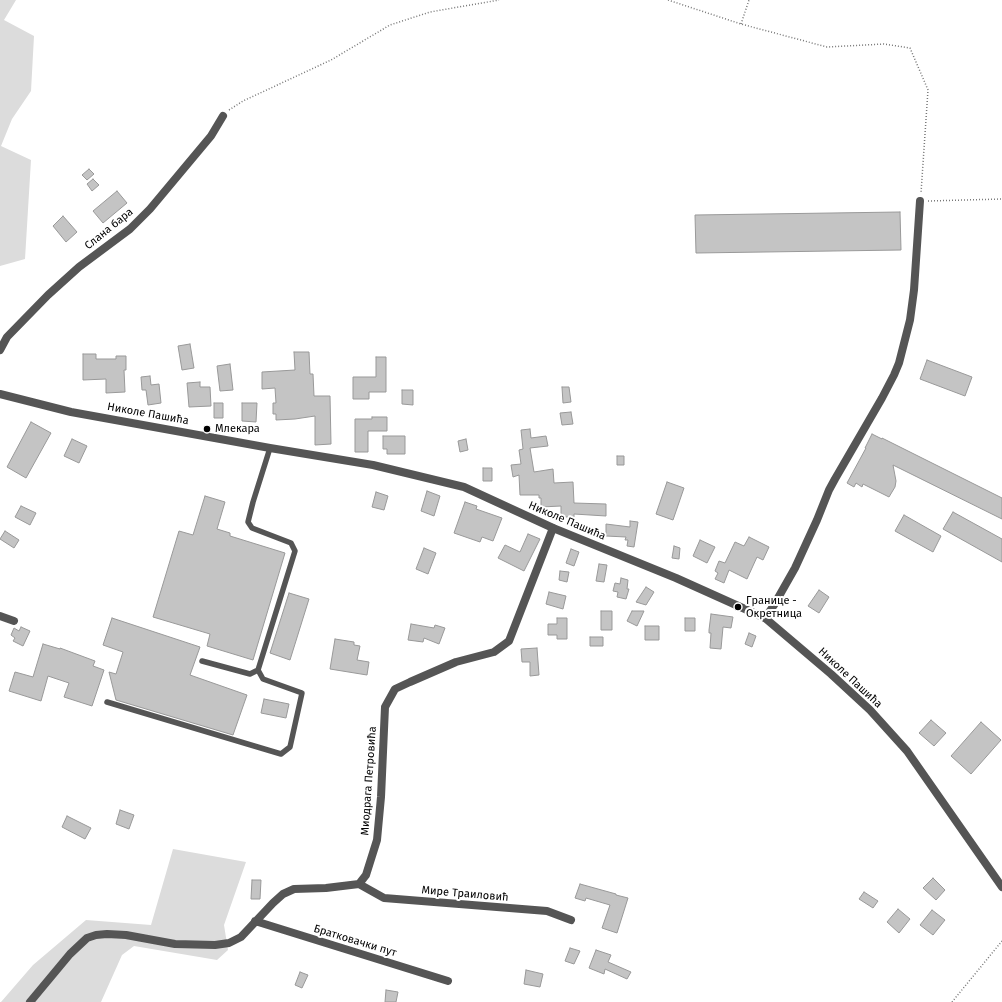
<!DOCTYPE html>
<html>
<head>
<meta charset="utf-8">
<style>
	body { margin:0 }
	canvas { display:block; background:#fff }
</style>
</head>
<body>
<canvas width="1002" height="1002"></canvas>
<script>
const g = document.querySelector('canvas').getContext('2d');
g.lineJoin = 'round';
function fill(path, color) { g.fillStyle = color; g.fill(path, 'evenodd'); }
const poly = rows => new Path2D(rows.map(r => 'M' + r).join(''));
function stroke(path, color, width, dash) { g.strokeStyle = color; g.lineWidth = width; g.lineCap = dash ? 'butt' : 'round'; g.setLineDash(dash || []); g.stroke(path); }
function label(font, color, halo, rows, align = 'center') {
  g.font = font + ' "Fira Sans",sans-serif'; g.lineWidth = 4; g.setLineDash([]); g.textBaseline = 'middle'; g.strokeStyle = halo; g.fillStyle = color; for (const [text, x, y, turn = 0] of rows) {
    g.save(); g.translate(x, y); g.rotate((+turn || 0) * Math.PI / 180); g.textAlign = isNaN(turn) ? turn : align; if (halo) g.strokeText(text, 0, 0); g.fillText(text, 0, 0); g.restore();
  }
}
fill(poly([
	[0,0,16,0,4,20,34,36,31,91,12,119,1,146,31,160,25,259,0,266],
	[173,849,246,862,224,925,228,950,217,960,134,946,122,955,101,1002,1,1002,33,965,86,920,151,925]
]), '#dcdcdc');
const building = poly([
	[89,169,94,174,87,180,82,175,89,169],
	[93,179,99,185,92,191,87,184,93,179],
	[117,191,127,203,103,223,93,211,117,191],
	[900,212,901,250,696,253,695,215,900,212],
	[63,216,77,232,66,242,53,226,63,216],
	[190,344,194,368,182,370,178,346,190,344],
	[294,352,309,352,310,374,313,374,314,396,330,396,331,444,315,445,315,416,295,419,276,420,276,414,273,414,273,403,276,403,275,388,262,389,262,372,295,370,294,352],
	[83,354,96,354,96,359,116,359,116,356,126,356,126,370,124,370,125,392,106,393,106,379,83,380,83,354],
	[376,357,386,357,386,392,369,392,369,399,353,399,353,377,376,377,376,357],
	[927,360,972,377,965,396,920,379,927,360],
	[230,364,233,390,220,391,217,366,230,364],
	[150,376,151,385,159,384,161,403,148,405,146,390,142,390,141,377,150,376],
	[200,382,200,387,210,387,211,406,189,407,187,383,200,382],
	[562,387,569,387,571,402,563,403,562,387],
	[402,390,413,390,413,405,402,404,402,390],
	[214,403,223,403,223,418,214,418,214,403],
	[242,403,257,403,256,422,242,421,242,403],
	[571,412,573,424,562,425,560,413,571,412],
	[372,417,387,417,387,431,368,431,368,452,355,452,355,419,372,419,372,417],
	[31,422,51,433,26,478,7,467,31,422],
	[530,429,531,438,546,436,548,446,530,448,534,472,553,469,554,483,573,482,574,503,606,504,606,516,574,514,574,517,561,517,561,506,541,507,541,498,539,498,539,495,520,495,519,475,513,477,511,465,521,464,519,450,523,449,521,430,530,429],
	[872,434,882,439,882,438,1002,498,1002,519,893,465,896,481,895,487,889,497,863,484,862,487,856,483,854,487,847,483,866,448,865,448,872,434],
	[383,436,405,436,405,454,387,454,387,449,383,449,383,436],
	[72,439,87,446,79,463,64,456,72,439],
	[466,439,468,450,460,452,458,441,466,439],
	[617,456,624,456,624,465,617,465,617,456],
	[483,468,492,468,492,481,483,481,483,468],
	[667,482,684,488,673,520,656,514,667,482],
	[427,491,440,496,434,516,421,511,427,491],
	[376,492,388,496,384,510,372,507,376,492],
	[205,496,225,502,217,529,230,533,230,536,285,553,253,660,207,646,210,634,153,617,179,531,193,535,205,496],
	[465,502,477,506,476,509,502,518,493,541,482,537,480,542,454,533,465,502],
	[21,506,36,513,30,525,15,517,21,506],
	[953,512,1002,539,1002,562,943,529,953,512],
	[904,515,941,536,933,552,895,531,904,515],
	[630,521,638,522,634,547,627,546,628,540,625,540,626,537,606,536,606,524,630,527,630,521],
	[5,531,19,540,14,548,0,539,5,531],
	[528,534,540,539,524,571,498,558,505,545,520,552,528,534],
	[749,537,769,547,763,560,757,557,747,579,729,570,724,583,715,579,718,573,715,571,719,561,725,563,735,542,744,546,749,537],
	[700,540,715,547,707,563,693,556,700,540],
	[674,546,680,548,679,559,672,558,674,546],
	[424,548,436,553,428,574,416,569,424,548],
	[571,549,579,552,574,566,566,563,571,549],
	[599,564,607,565,604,582,596,581,599,564],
	[560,571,569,572,567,582,559,580,560,571],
	[621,578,628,580,627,589,629,589,626,599,617,597,618,592,613,591,615,583,620,584,621,578],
	[646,587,654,592,646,605,636,602,646,587],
	[819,590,829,597,819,613,808,606,819,590],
	[549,592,566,596,563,609,546,604,549,592],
	[289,593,309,599,290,660,270,653,289,593],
	[601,611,612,611,612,630,601,630,601,611],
	[632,611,644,611,637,626,627,621,632,611],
	[711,614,733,617,731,628,723,627,721,649,710,648,711,633,709,633,709,630,711,614],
	[112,618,200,647,190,675,247,695,233,735,116,700,109,672,116,674,123,652,103,645,112,618],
	[557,618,567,618,567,639,557,639,557,635,548,635,548,624,557,624,557,618],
	[685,618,695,618,695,631,685,631,685,618],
	[411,624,434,628,435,625,445,628,439,644,424,638,423,642,408,640,411,624],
	[645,626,659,626,659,640,645,640,645,626],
	[21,627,30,631,23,646,13,641,15,638,11,635,14,628,19,631,21,627],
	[749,633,756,636,752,647,745,644,749,633],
	[590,637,603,637,603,646,590,646,590,637],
	[335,639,354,642,354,645,360,646,357,660,369,662,367,675,330,669,335,639],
	[43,644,60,649,60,648,95,661,93,666,104,670,92,706,64,697,69,683,48,676,41,701,9,691,15,672,33,677,43,644],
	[537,648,539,675,530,676,530,662,522,662,521,649,537,648],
	[264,699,289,704,286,718,261,713,264,699],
	[931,720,946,733,934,746,919,733,931,720],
	[981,722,1001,740,971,774,951,756,981,722],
	[120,810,134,815,129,829,116,824,120,810],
	[67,816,91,828,85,839,62,827,67,816],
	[933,878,945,890,936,900,923,888,933,878],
	[252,880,261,880,260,899,251,899,252,880],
	[580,884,616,894,616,895,628,898,617,933,602,928,610,905,586,898,585,901,575,898,580,884],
	[864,892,878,901,873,908,859,899,864,892],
	[898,909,910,919,899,933,887,922,898,909],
	[932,910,945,920,933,935,920,925,932,910],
	[570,948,580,951,574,964,565,961,570,948],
	[596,950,611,955,608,962,631,972,627,979,605,969,604,974,589,968,596,950],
	[526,970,543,974,540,987,524,984,526,970],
	[300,972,308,975,302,988,295,985,300,972],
	[386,990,398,992,396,1002,385,1002,386,990]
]);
fill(building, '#c4c4c4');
stroke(building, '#999', 1);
stroke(poly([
	[668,0,741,24,827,47,884,44,910,48,928,90,921,193],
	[741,24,749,0],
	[229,110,243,101,331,60,390,25,430,12,499,0],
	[928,201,1002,199],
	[952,1002,1002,941]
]), '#777', 1.5, [1, 2]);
stroke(poly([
	[202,661,250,674,258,670,295,551,291,543,252,528,248,522,253,502,270,448],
	[107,702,281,754,290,747,302,693,263,679,258,670]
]), '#555', 5.5);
stroke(poly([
	[0,350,7,337,48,295,79,267,130,229,150,209,211,136,223,116],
	[0,616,14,621],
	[765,618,774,605,795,568,817,520,829,490,835,479,882,398,894,375,899,363,910,320,914,290,920,201],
	[359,884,384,898,547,911,571,920],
	[255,921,448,981],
	[30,1002,70,954,87,938,96,935,107,934,126,935,175,944,215,945,229,943,241,937,273,903,283,894,294,889,326,888,359,884,366,875,377,840,381,797,385,707,395,689,410,682,456,662,494,652,509,641,553,528]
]), '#555', 8);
stroke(poly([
	[0,394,71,412,270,448,373,465,464,487,553,528,676,578,765,618,831,674,870,710,907,751,1002,887]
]), '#555', 8);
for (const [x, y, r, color] of [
	[207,429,4,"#000"],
	[738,607,4,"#000"]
]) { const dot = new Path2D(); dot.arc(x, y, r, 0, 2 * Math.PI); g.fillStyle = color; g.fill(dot); stroke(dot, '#fff', 1.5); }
label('11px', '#000', '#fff', [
	["Слана бара",109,229,-39],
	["Николе Пашића",148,414,10],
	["Николе Пашића",567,521,23],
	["Николе Пашића",850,678,43],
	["Миодрага Петровића",369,781,-86],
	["Мире Траиловић",465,894,5],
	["Братковачки пут",355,941,17]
]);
label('11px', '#000', '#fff', [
	["Млекара",215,429],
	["Границе -",746,601],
	["Окретница",746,614]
], 'left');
</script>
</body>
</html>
